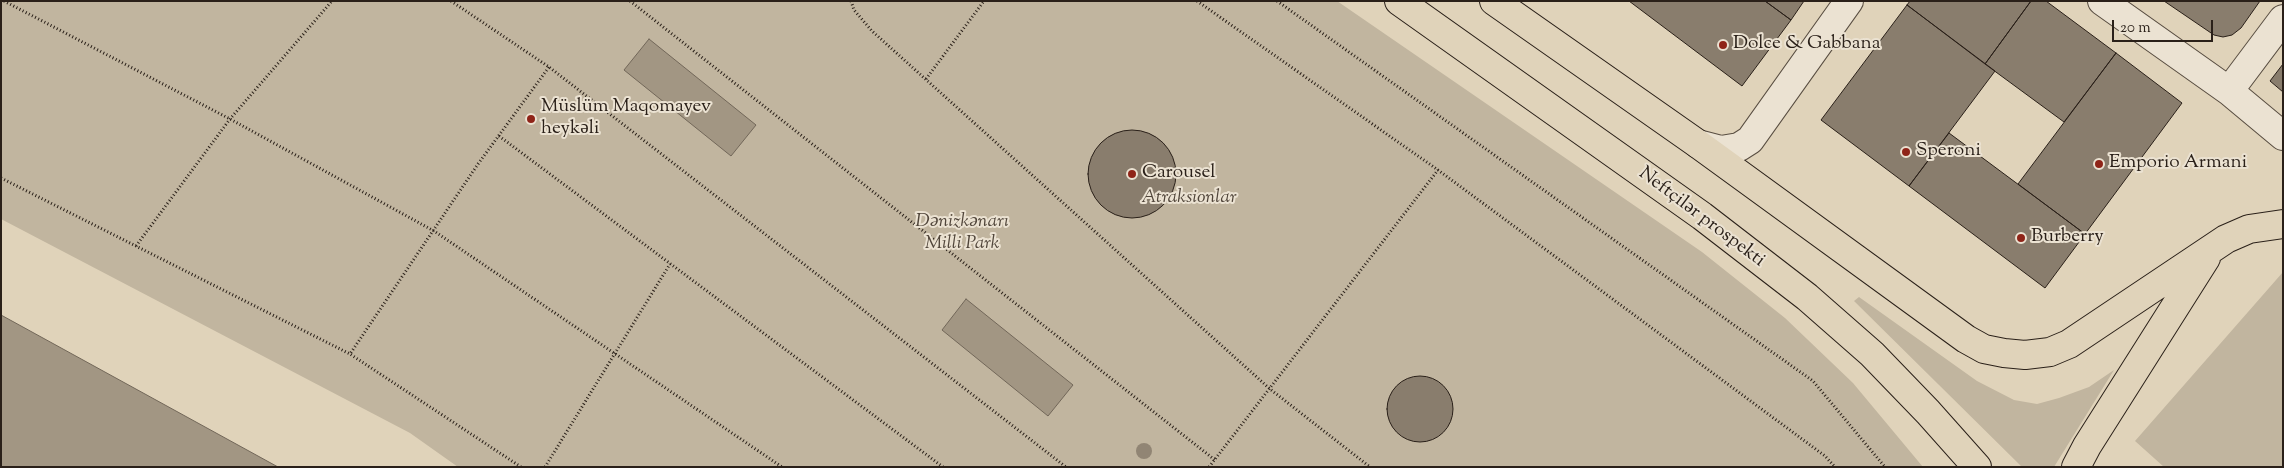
<!DOCTYPE html>
<html>
<head>
<meta charset="utf-8">
<style>
	body { margin:0 }
	#map { position:relative; width:2284px; height:468px; overflow:hidden; background:#e0d3ba; font-family:"Sorts Mill Goudy",serif }
	canvas { display:block }
	.frame { position:absolute; inset:0; border:2px solid #2a2019; pointer-events:none }
	.scale { position:absolute; left:2112px; top:20px; width:101px; height:22px; box-sizing:border-box; border:2px solid #2a2019; border-top:0; padding-left:6px; font-size:15px; line-height:18px; white-space:nowrap; color:#2a2019; -webkit-text-stroke:4px #ebe2d2; paint-order:stroke }
</style>
</head>
<body>
<div id="map">
<canvas width="2284" height="468"></canvas>
<div class="frame"></div>
<div class="scale">20 m</div>
</div>
<script>
const g = document.querySelector('canvas').getContext('2d');
g.lineJoin = 'round';
function fill(path, color) { g.fillStyle = color; g.fill(path, 'evenodd'); }
const poly = rows => new Path2D(rows.map(r => 'M' + r).join(''));
function stroke(path, color, width, dash) { g.strokeStyle = color; g.lineWidth = width; g.lineCap = dash ? 'butt' : 'round'; g.setLineDash(dash || []); g.stroke(path); }
function label(font, color, halo, rows, align = 'center') {
  g.font = font + ' "Sorts Mill Goudy",serif'; g.lineWidth = 4; g.setLineDash([]); g.textBaseline = 'middle'; g.strokeStyle = halo; g.fillStyle = color; for (const [text, x, y, turn = 0] of rows) {
    g.save(); g.translate(x, y); g.rotate((+turn || 0) * Math.PI / 180); g.textAlign = isNaN(turn) ? turn : align; if (halo) g.strokeText(text, 0, 0); g.fillText(text, 0, 0); g.restore();
  }
}
fill(poly([
	[1,1,1337,1,1702,252,1785,318,1853,383,1923,467,458,467,410,433,1,219],
	[2283,272,2283,464,2281,467,2164,467,2135,441],
	[1859,297,1977,381,2014,400,2037,404,2059,398,2089,387,2114,370,2054,467,2022,467,1854,301]
]), '#c1b59f');
const water = poly([
	[649,39,756,125,731,156,624,70,649,39],
	[966,299,1073,385,1048,416,942,330,966,299],
	[1,315,278,467,1,467,1,315]
]);
fill(water, '#a29683');
stroke(water, '#726759', 1);
const building = poly([
	[1629,1,1765,1,1791,20,1742,86,1629,1],
	[1765,1,1804,1,1791,20,1765,1],
	[1910,1,2031,1,1985,64,1907,5,1910,1],
	[2031,1,2046,1,2116,53,2064,122,1985,64,2031,1],
	[2164,1,2260,1,2241,28,2232,35,2223,37,2214,35,2164,1],
	[1907,5,1995,71,1909,186,1821,120,1907,5],
	[2116,53,2182,103,2085,234,2018,184,2116,53],
	[2283,64,2283,92,2270,81,2283,64],
	'1088 174a44 44 0 1 1 88 0a44 44 0 1 1-88 0Z',
	[1949,133,2085,234,2045,288,1909,186,1949,133],
	'1387 409a33 33 0 1 1 66 0a33 33 0 1 1-66 0Z'
]);
fill(building, '#897d6d');
stroke(building, '#2a2019', 1);
const minor = poly([
	[2102,1,2229,91,2283,136],
	[2229,91,2283,19],
	[1698,144,1721,150,1739,147,1750,140,1849,1]
]);
const trunk = poly([
	[1399,1,1702,216,1807,297,1872,354,1928,412,1977,467],
	[1494,1,1698,144,1966,339,1984,349,2004,353,2025,355,2050,352,2069,344,2226,239,2249,229,2283,224],
	[2076,467,2087,446,2206,258]
]);
stroke(minor, '#584d41', 30);
stroke(trunk, '#2a2019', 30);
stroke(poly([
	[4,1,230,119,434,231,782,467],
	[451,1,549,67,1066,467],
	[630,1,1215,460],
	[851,1,854,10,872,31,1270,389,1370,467],
	[1197,1,1438,170,1825,456,1835,467],
	[1277,1,1813,381,1885,467],
	[926,79,984,1],
	[499,136,943,467],
	[1,178,350,354],
	[136,246,230,119,332,1],
	[521,467,350,354,478,164,549,67],
	[545,467,670,264],
	[1209,467,1438,170]
]), '#2a2019', 3, [1, 2.5]);
stroke(minor, '#ebe2d2', 28);
stroke(trunk, '#e0d3ba', 28);
g.fillStyle = '#918574';
for (const [x, y] of [
	[1144,451]
]) { g.beginPath(); g.arc(x, y, 8, 0, 2 * Math.PI); g.fill(); }
for (const [x, y, r, color] of [
	[1723,45,5,"#8f2418"],
	[531,119,5,"#8f2418"],
	[1906,152,5,"#8f2418"],
	[2099,164,5,"#8f2418"],
	[1132,174,5,"#8f2418"],
	[2021,238,5,"#8f2418"]
]) { const dot = new Path2D(); dot.arc(x, y, r, 0, 2 * Math.PI); g.fillStyle = color; g.fill(dot); stroke(dot, '#ebe2d2', 2); }
label('19px', '#2a2019', '#ebe2d2', [
	["Dolce & Gabbana",1733,45],
	["Müslüm Maqomayev",541,108],
	["heykəli",541,130],
	["Speroni",1916,152],
	["Emporio Armani",2109,164],
	["Carousel",1142,174],
	["Burberry",2031,238]
], 'left');
label('italic 19px', '#50453a', '#ebe2d2', [
	["Atraksionlar",1189,199],
	["Dənizkənarı",962,223],
	["Milli Park",962,245]
]);
label('19px', '#2a2019', '#ebe2d2', [
	["Neftçilər prospekti",1701,218,37]
]);
</script>
</body>
</html>
